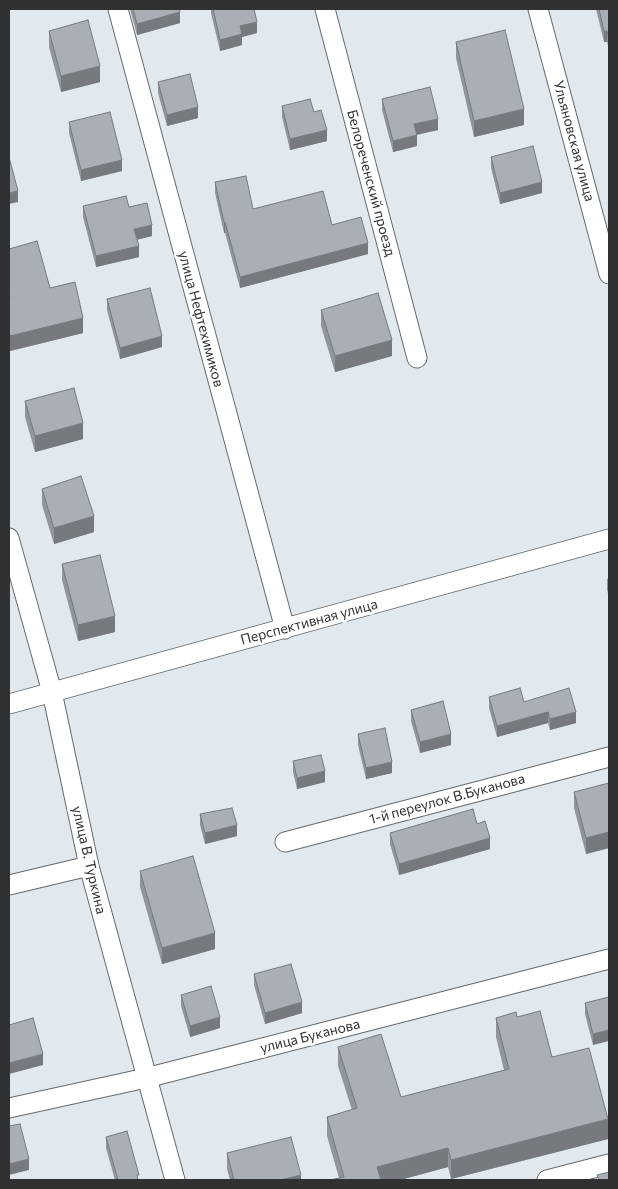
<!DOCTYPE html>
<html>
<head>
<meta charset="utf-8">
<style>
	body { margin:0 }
	#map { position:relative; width:618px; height:1189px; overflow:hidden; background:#e2e9ee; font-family:Commissioner,sans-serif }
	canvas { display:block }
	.frame { position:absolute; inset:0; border:10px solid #2f3133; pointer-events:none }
</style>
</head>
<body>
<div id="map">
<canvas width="618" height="1189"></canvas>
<div class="frame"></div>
</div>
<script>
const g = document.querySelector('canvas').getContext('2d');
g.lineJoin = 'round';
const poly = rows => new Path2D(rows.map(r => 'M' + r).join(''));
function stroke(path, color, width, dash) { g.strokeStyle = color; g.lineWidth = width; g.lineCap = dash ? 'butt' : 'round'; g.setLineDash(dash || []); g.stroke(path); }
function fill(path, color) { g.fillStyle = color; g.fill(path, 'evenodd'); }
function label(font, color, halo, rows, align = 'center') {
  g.font = font + ' Commissioner,sans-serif'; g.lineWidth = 5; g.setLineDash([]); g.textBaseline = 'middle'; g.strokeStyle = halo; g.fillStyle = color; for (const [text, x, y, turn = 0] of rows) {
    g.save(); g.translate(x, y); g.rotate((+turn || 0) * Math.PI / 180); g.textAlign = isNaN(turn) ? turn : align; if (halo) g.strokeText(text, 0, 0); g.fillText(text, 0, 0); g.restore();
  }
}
const street = poly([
	[118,9,285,629],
	[325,9,417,358],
	[538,9,609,274],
	[9,538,52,692,89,866,175,1180],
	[9,704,609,539],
	[285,842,609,757],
	[9,885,89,866],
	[9,1108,146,1078,609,959],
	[547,1180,609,1164]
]);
stroke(street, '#656a6f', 21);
stroke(street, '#fff', 19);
fill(poly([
	[130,9,179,9,180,23,137,35],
	[211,9,254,9,257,33,242,37,242,45,220,51,211,13],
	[596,9,609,9,609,49,607,42,604,42],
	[49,31,100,82,61,92,49,47],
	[456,42,524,125,474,137,456,58],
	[158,82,198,118,167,126,158,93],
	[382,99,438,130,417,135,417,146,393,152,382,110],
	[282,106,314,112,327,141,290,150,282,117],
	[69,122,122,171,81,181,69,133],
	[491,157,542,193,500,204,491,168],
	[215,182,253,209,332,225,368,254,240,288,225,233,224,233,215,193],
	[83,206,152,236,137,240,139,257,96,267,83,217],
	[9,249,50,288,83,333,10,351,9,346],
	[107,299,162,347,120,359,107,310],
	[321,310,392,356,335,372,321,326],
	[25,401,83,439,35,452,25,417],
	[42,489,94,532,54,544,42,505],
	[62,564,115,632,78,641,62,580],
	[609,578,609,597,607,590,607,579],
	[489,697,524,702,576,723,550,730,548,723,497,737,489,708],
	[411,710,451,745,420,753,411,721],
	[358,734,392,773,366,779,358,745],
	[293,761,325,782,297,789,293,772],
	[609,783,609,848,586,854,574,808,574,792],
	[200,814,237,836,205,844,200,825],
	[477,824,490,849,399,875,390,844,390,833],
	[140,871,215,949,162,964,140,887],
	[254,974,302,1013,265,1024,254,985],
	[181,995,220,1028,190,1037,181,1006],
	[609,997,593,1045,585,1014,585,1003],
	[517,1017,552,1057,608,1139,451,1179,448,1167,400,1180,330,1180,339,1178,327,1136,327,1117,352,1110,338,1066,338,1047,401,1097,504,1070,496,1037,496,1018],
	[106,1137,139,1180,115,1180,106,1148],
	[227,1153,301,1180,230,1180,227,1169]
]), '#91969c');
fill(poly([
	[180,12,180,23,137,35,137,24],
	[257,22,257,33,242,37,242,45,220,51,220,40,240,26],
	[604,31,607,31,607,42,604,42],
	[100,66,100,82,61,92,61,76],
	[198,107,198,118,167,126,167,115],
	[524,109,524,125,474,137,474,121],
	[438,119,438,130,414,135,414,124],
	[327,130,327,141,290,150,290,139],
	[417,135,417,146,393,152,393,141],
	[122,160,122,171,81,181,81,170],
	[542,182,542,193,500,204,500,193],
	[18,191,18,202,9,204,9,193],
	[224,222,225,222,225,233,224,233],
	[152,225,152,236,134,240,134,229],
	[368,243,368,254,240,288,240,277],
	[139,246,139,257,96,267,96,256],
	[83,318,83,333,10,351,10,336],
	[162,336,162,347,120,359,120,348],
	[392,340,392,356,335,372,335,356],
	[83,423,83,439,35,452,35,436],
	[94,516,94,532,54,544,54,528],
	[115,616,115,632,78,641,78,625],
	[548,712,548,723,497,737,497,726],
	[576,712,576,723,550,730,550,719],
	[451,734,451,745,420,753,420,742],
	[392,762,392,773,366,779,366,768],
	[325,771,325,782,297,789,297,778],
	[237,825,237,836,205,844,205,833],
	[609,832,609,848,586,854,586,838],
	[490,838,490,849,399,875,399,864],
	[215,933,215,949,162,964,162,948],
	[302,1002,302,1013,265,1024,265,1013],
	[220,1017,220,1028,190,1037,190,1026],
	[609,1030,609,1041,593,1045,593,1034],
	[43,1054,43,1065,9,1074,9,1063],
	[608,1119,608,1139,451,1179,451,1160],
	[448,1148,448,1167,400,1180,377,1180,377,1167],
	[29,1159,29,1170,9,1175,9,1164],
	[301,1175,301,1180,280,1180]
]), '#767a7f');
const building = poly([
	[133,9,179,9,180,12,137,24,133,9],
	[213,9,254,9,257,22,240,26,242,34,220,40,213,9],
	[599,9,609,9,609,38,607,31,604,31,599,9],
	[88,20,100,66,61,76,49,31,88,20],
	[505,30,524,109,474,121,456,42,505,30],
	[190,74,198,107,167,115,158,82,190,74],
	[430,87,438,119,414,124,417,135,393,141,382,99,430,87],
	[310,99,314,112,321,110,327,130,290,139,282,106,310,99],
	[110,112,122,160,81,170,69,122,110,112],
	[533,146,542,182,500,193,491,157,533,146],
	[9,157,18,191,9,193,9,157],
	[246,176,253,209,323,191,332,225,361,217,368,243,240,277,225,222,224,222,215,182,246,176],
	[126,196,129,207,147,203,152,225,134,229,139,246,96,256,83,206,126,196],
	[37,241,50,288,75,282,83,318,10,336,9,332,9,298,10,297,9,292,9,249,37,241],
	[150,288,162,336,120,348,107,299,150,288],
	[378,293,392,340,335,356,321,310,378,293],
	[74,388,83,423,35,436,25,401,74,388],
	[81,476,94,516,54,528,42,489,81,476],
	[100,555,115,616,78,625,62,564,100,555],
	[520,688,524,702,569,688,576,712,550,719,548,712,497,726,489,697,520,688],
	[443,701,451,734,420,742,411,710,443,701],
	[385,728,392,762,366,768,358,734,385,728],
	[321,755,325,771,297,778,293,761,321,755],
	[609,783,609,832,586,838,574,792,609,783],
	[232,808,237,825,205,833,200,814,232,808],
	[473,809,477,824,485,821,490,838,399,864,390,833,473,809],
	[193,856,215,933,162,948,140,871,193,856],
	[291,964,302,1002,265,1013,254,974,291,964],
	[211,986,220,1017,190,1026,181,995,211,986],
	[609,997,609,1030,593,1034,585,1003,609,997],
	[540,1011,552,1057,589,1048,608,1119,451,1160,448,1148,377,1167,381,1180,330,1180,344,1177,327,1117,357,1108,338,1047,381,1034,401,1097,509,1069,496,1018,516,1012,517,1017,540,1011],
	[33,1018,43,1054,9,1063,9,1025,33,1018],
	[20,1124,29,1159,9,1164,9,1126,20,1124],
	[127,1131,139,1175,137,1175,138,1180,118,1180,106,1137,127,1131],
	[291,1137,301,1175,280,1180,234,1180,227,1153,291,1137],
	[609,1172,609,1180,599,1180,597,1175,609,1172]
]);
fill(building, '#a9afb5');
stroke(building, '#767a7f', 1);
label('14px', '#2f3133', '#fff', [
	["Ульяновская улица",574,141,75],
	["Белореченский проезд",371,183,75],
	["улица Нефтехимиков",201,319,75],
	["Перспективная улица",309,622,-15],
	["1-й переулок В.Буканова",447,799,-15],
	["улица В. Туркина",89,860,77],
	["улица Буканова",310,1036,-14]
]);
</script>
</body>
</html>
